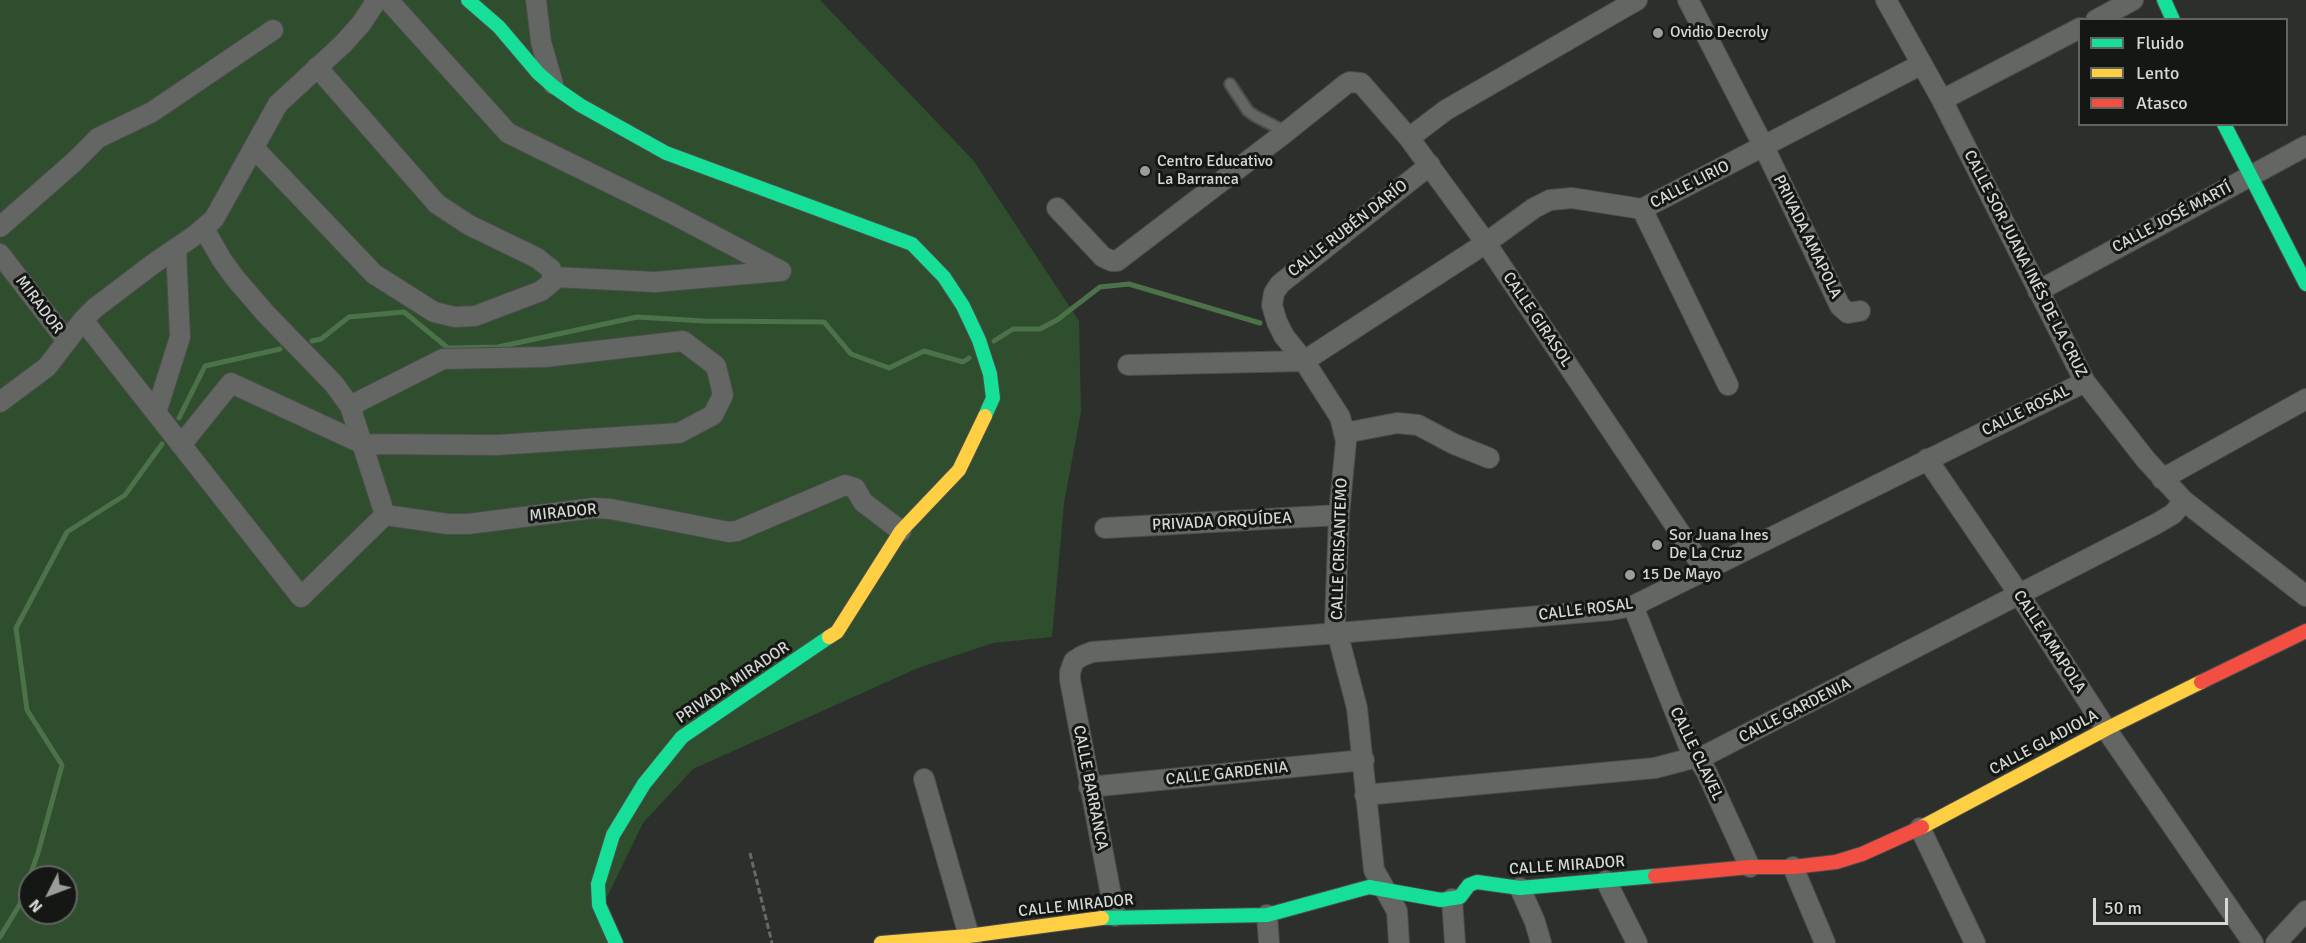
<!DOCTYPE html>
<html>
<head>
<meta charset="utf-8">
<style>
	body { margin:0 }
	#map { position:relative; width:2306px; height:943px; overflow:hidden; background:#2c2f2c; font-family:Signika,sans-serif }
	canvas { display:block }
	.legend { position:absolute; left:2078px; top:18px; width:210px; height:108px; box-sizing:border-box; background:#151715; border:2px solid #626462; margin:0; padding:8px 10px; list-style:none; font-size:18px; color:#d5d8d5 }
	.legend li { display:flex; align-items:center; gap:12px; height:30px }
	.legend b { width:30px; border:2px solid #626462 }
	.north { position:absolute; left:18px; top:865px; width:60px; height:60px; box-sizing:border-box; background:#151715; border:2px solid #626462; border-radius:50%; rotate:228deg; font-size:16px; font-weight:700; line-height:24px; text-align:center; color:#d5d8d5 }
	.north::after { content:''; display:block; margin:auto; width:21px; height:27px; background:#9a9d9a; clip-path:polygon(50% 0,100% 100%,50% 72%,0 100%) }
	.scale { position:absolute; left:2093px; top:898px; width:135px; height:27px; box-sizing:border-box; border:3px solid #d5d8d5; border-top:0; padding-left:8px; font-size:18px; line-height:21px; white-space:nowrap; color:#d5d8d5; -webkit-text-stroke:4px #151715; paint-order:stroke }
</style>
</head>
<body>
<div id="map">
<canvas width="2306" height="943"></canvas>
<ul class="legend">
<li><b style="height:8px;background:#16e098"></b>Fluido</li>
<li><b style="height:8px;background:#ffcf43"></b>Lento</li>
<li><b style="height:8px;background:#f24e42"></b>Atasco</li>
</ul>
<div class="north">N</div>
<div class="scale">50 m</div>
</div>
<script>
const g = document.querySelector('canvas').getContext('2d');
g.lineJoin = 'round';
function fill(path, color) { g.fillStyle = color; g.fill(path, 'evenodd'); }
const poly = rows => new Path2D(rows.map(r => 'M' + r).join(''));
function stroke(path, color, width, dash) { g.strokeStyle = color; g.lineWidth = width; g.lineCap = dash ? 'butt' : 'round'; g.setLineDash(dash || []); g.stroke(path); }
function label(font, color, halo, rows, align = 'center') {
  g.font = font + ' Signika,sans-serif'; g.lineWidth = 6; g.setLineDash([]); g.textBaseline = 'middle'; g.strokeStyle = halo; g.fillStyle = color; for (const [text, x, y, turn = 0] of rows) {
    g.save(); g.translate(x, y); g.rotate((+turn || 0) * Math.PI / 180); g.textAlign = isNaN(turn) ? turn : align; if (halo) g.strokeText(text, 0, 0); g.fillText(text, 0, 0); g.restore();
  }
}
fill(poly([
	[0,0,820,0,973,160,1079,321,1081,412,1064,503,1052,637,993,643,918,668,693,769,643,823,605,901,614,943,0,943],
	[30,877,66,877,66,913,30,913]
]), '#2f4e2d');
stroke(poly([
	[312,341,321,339,349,317,404,312,448,348,498,347,637,317,704,321,824,322,851,354,889,368,924,351,963,362,969,358],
	[994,341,1013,329,1040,329,1057,320,1100,287,1129,284,1260,323],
	[179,418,205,366,280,349],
	[0,937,20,904,38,853,62,765,27,710,16,628,67,532,125,495,162,444]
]), '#4c7249', 5);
const lane = poly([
	[1230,84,1248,111,1255,116,1286,132]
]);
const street = poly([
	[388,0,508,133,669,212,781,271],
	[536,0,541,42,553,84],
	[1688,0,1764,147,1840,306,1848,313,1860,311],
	[1886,0,1942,100,2085,382,2146,460,2184,501,2306,596],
	[2096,20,2133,0],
	[1942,100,2080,28],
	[1409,138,1446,110,1637,0],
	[254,148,374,274,434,312,455,317,475,316,541,291,553,281,551,269,537,258,469,225,437,204,317,67],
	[1430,165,1280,284,1274,293,1272,305,1277,322,1284,336,1304,361,1486,243,1534,208,1550,200,1572,198,1642,209,1922,64],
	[1057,208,1103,257,1112,261,1117,261,1286,132,1346,84,1350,82,1361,83,1409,138,1486,243,1705,570],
	[1642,209,1728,385],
	[0,227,74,162,98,138,152,112,273,30],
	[204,229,222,260,235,278,266,314,334,384,350,406,385,515],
	[0,254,67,341],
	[554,277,655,282,781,271],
	[2038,291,2306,146],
	[83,320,301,597,385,515],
	[1128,365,1304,361,1340,417,1346,441,1339,515,1335,624,1357,708,1374,870,1397,911,1399,943],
	[0,402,47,367,83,320,95,308,153,264,194,236,214,219,278,104,343,44,361,24,377,0],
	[156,413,180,337,176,248],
	[1345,433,1397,423,1418,425,1454,444,1489,458],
	[181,445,231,383,363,444,497,445,679,433,713,415,723,395,716,366,683,341,545,357,443,359,350,406],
	[1927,459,2019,594,2106,729,2253,943],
	[2162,479,2306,399],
	[385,515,448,524,468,524,594,508,611,509,729,532,737,531,845,485,855,488,863,502,901,531],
	[1105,528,1339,515],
	[1633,606,1688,744,1706,771,1750,867],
	[924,779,971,943],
	[1089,787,1364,760],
	[1365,795,1655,768,1708,754,2156,524,2173,514,2184,501],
	[1920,828,1975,943],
	[1793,867,1825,943],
	[1606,881,1637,943],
	[1520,888,1535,922,1541,943],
	[1452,899,1455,943],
	[1267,915,1269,943],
	[1115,916,1070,680,1070,672,1074,661,1082,656,1092,652,1338,633,1611,610,1633,606,2085,382],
	[2276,943,2306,911]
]);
const fast = poly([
	[468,0,499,27,538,73,554,87,580,105,666,153,912,244,944,277,963,306,979,340,990,374,993,398,985,416],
	[2164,0,2173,20],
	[2224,124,2306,284],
	[1102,918,1267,915,1369,887,1441,900,1460,897,1469,885,1477,882,1520,888,1655,876],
	[616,943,599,905,598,884,613,835,644,784,682,737,829,637]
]);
const slow = poly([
	[829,637,837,632,901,531,959,470,985,416],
	[1922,827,2106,729,2201,682],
	[881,943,968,936,1102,918]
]);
const jam = poly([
	[2201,682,2306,631],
	[1655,876,1750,867,1793,867,1836,862,1862,854,1922,827]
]);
stroke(lane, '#4b4d4b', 14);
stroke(street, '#4b4d4b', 22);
stroke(fast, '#4b4d4b', 16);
stroke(slow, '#4b4d4b', 16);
stroke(jam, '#4b4d4b', 16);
stroke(poly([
	[750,853,772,943]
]), '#686a68', 3, [6, 3]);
stroke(lane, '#646664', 10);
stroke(street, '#646664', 20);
stroke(fast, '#16e098', 14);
stroke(slow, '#ffcf43', 14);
stroke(jam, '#f24e42', 14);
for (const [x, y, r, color] of [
	[1658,33,6,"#9a9d9a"],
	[1145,171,6,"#9a9d9a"],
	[1657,545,6,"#9a9d9a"],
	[1630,575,6,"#9a9d9a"]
]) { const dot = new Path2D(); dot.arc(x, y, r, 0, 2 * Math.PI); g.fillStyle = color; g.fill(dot); stroke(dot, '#151715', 2); }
label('16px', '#d5d8d5', '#151715', [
	["Ovidio Decroly",1670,33],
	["Centro Educativo",1157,162],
	["La Barranca",1157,180],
	["Sor Juana Ines",1669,536],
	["De La Cruz",1669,554],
	["15 De Mayo",1642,575]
], 'left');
label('16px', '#d5d8d5', '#151715', [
	["CALLE LIRIO",1690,185,-27],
	["CALLE JOSÉ MARTÍ",2172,218,-28],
	["CALLE RUBÉN DARÍO",1348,229,-38],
	["PRIVADA AMAPOLA",1807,237,64],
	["CALLE SOR JUANA INÉS DE LA CRUZ",2025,264,63],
	["MIRADOR",39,305,53],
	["CALLE GIRASOL",1537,320,56],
	["CALLE ROSAL",2026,411,-26],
	["MIRADOR",563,513,-6],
	["PRIVADA ORQUÍDEA",1222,522,-3],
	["CALLE CRISANTEMO",1340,549,-88],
	["CALLE ROSAL",1586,610,-7],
	["CALLE AMAPOLA",2049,642,57],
	["PRIVADA MIRADOR",733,683,-34],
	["CALLE GARDENIA",1795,711,-27],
	["CALLE GLADIOLA",2044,743,-28],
	["CALLE CLAVEL",1696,754,64],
	["CALLE GARDENIA",1227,774,-6],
	["CALLE BARRANCA",1090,788,79],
	["CALLE MIRADOR",1567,866,-4],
	["CALLE MIRADOR",1076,906,-6]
]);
</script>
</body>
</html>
